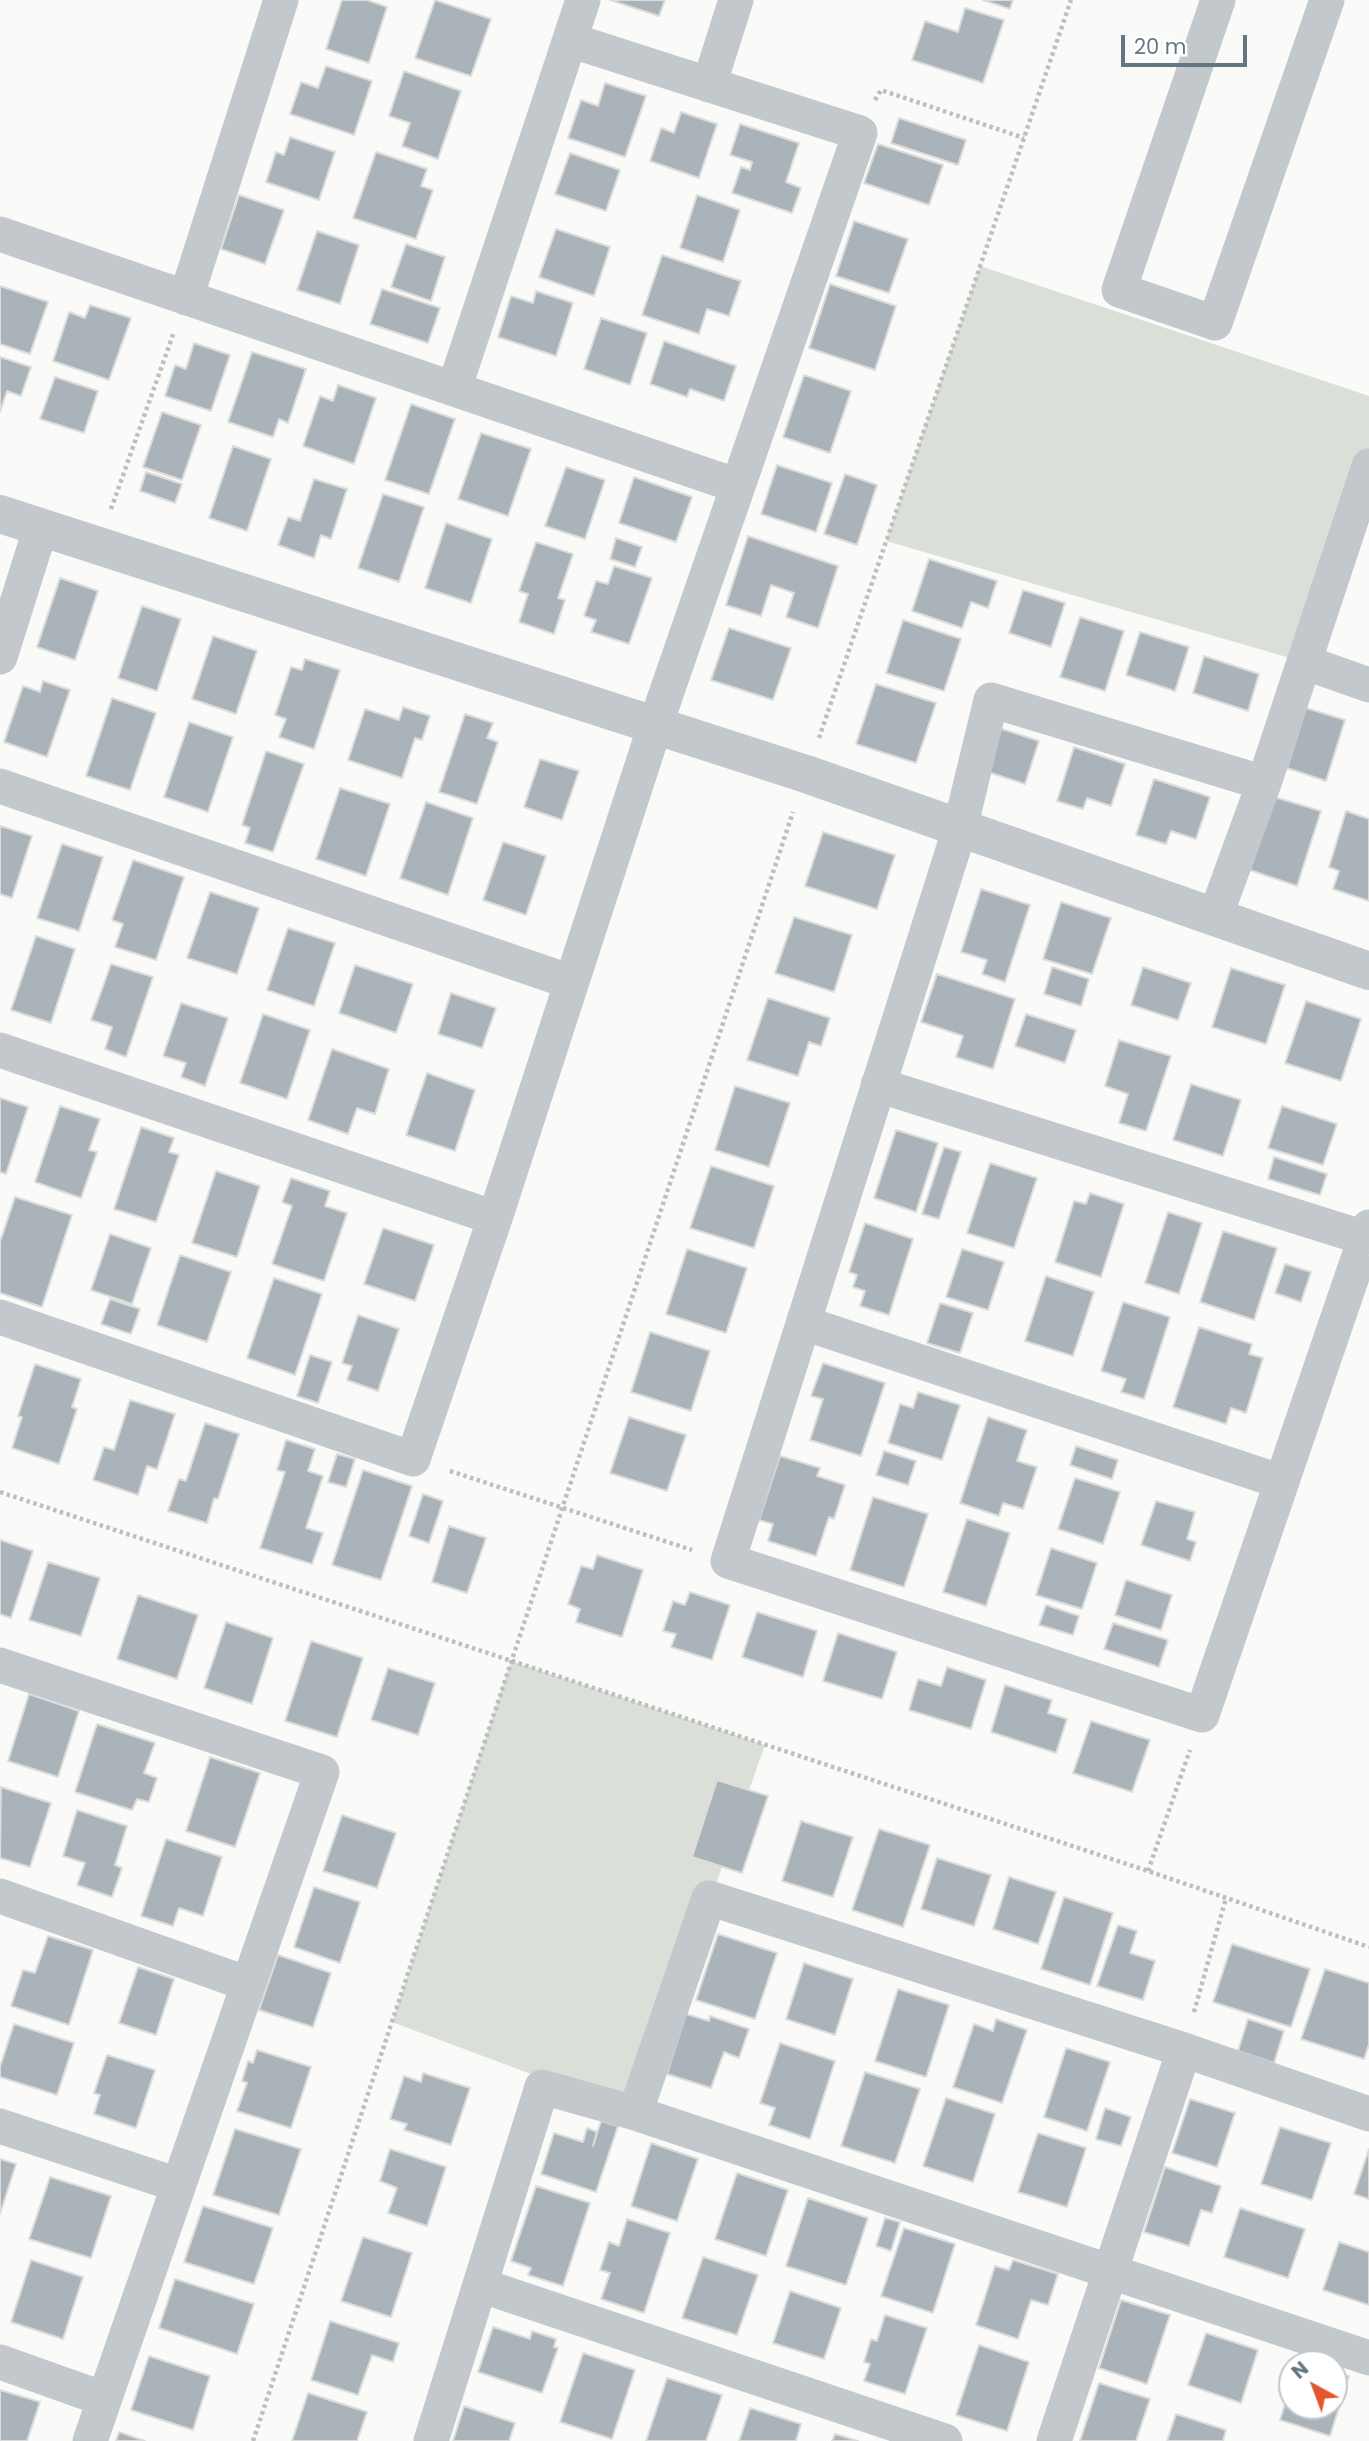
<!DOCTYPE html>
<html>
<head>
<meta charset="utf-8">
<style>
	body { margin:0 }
	#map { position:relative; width:1369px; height:2441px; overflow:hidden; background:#fafaf8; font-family:Poppins,sans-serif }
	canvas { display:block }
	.north { position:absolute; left:1278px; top:2350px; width:70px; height:70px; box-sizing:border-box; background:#fff; border:2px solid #c1c8cd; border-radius:50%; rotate:319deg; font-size:19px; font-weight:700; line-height:28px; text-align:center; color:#657683 }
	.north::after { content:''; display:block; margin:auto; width:24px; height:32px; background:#e4572e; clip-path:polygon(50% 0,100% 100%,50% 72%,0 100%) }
	.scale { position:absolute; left:1121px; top:35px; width:126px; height:32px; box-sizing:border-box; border:4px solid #657683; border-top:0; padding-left:9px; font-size:21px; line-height:24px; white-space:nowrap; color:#657683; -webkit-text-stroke:5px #fff; paint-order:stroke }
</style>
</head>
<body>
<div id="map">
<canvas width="1369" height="2441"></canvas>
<div class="north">N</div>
<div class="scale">20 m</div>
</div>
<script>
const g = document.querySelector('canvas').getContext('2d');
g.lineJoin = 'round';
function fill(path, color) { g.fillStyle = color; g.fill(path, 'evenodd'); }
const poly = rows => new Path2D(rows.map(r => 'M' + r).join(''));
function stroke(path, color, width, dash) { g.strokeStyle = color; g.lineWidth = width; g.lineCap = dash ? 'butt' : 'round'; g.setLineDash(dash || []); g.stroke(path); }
fill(poly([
	[980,266,1369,396,1369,466,1304,662,886,541],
	[511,1661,765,1745,635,2113,392,2022]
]), '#dadfd7');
const building = poly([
	[342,0,367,0,387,7,369,63,326,49,342,0],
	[435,0,491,19,471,76,415,58,435,0],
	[610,0,665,0,659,16,610,0],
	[983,0,1013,0,1010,9,983,0],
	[965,8,1004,20,983,83,912,60,925,21,958,32,965,8],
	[326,66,372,81,354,135,290,114,301,82,318,88,326,66],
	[404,71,461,91,438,159,402,146,410,123,389,116,404,71],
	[605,83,646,96,625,157,568,138,581,100,598,106,605,83],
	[681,112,717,124,699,178,650,161,661,128,674,133,681,112],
	[899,118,966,140,958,165,891,143,899,118],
	[740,124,799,143,786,182,801,188,792,213,732,193,741,167,750,170,752,162,730,155,740,124],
	[290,137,335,152,319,200,266,182,276,152,284,155,290,137],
	[878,144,943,165,929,205,864,183,878,144],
	[376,152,427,169,421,186,433,190,416,239,353,218,376,152],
	[570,153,620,170,606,211,555,194,570,153],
	[239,195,284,210,265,264,221,249,239,195],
	[697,195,740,210,723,262,680,248,697,195],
	[854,221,908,239,889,293,836,276,854,221],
	[556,229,610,247,594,296,539,277,556,229],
	[317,231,359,245,340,304,297,290,317,231],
	[406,244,445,257,431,301,391,287,406,244],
	[662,255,741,281,729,316,707,309,699,334,642,315,662,255],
	[830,284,896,306,875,370,809,348,830,284],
	[0,286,48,302,30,354,0,344,0,286],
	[382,289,440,308,428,343,370,324,382,289],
	[536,291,573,303,556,356,498,337,511,296,533,303,536,291],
	[90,305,131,318,109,380,53,361,69,312,85,318,90,305],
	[601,318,647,333,630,385,584,369,601,318],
	[664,341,736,366,724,401,690,389,687,397,650,384,664,341],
	[194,343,230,355,211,411,165,396,175,365,186,369,194,343],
	[252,352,306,369,288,423,279,419,273,437,228,422,252,352],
	[0,357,31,367,21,396,7,391,0,412,0,357],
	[804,375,851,391,830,453,783,437,804,375],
	[55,377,98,391,84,433,40,419,55,377],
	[338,385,376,398,354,464,303,446,320,396,333,401,338,385],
	[411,404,455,419,429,494,385,480,411,404],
	[162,412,201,425,182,480,143,467,162,412],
	[481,433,531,449,508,516,458,499,481,433],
	[233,446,271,459,247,531,209,518,233,446],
	[777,465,832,483,816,532,761,514,777,465],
	[566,467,605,480,585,539,545,526,566,467],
	[146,472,182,484,175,503,140,491,146,472],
	[845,474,877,485,857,545,824,534,845,474],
	[634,477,692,497,676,542,619,523,634,477],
	[314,479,347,489,331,539,321,535,314,558,278,545,288,517,300,521,314,479],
	[383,494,424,507,399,582,358,568,383,494],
	[446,523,492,539,471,603,425,588,446,523],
	[748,536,838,566,818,628,786,617,794,593,771,585,761,616,726,605,748,536],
	[616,538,642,547,635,567,610,559,616,538],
	[536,542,573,554,558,598,565,600,554,634,519,622,528,594,519,591,536,542],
	[929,559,997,581,988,608,971,602,962,628,912,611,929,559],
	[614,566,652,578,629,644,591,632,596,620,584,616,596,581,608,584,614,566],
	[60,578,98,591,75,660,37,647,60,578],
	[1023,590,1065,603,1051,647,1009,633,1023,590],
	[142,606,181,619,157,691,118,678,142,606],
	[1080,617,1124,631,1105,691,1060,677,1080,617],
	[903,620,961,639,944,691,886,673,903,620],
	[729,628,791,648,773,700,711,680,729,628],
	[1140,632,1189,647,1175,691,1126,675,1140,632],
	[213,636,257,651,236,714,192,699,213,636],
	[1204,656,1259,674,1248,711,1193,693,1204,656],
	[305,659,340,670,314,749,279,737,286,719,275,715,291,667,302,670,305,659],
	[43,681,70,690,47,757,4,742,23,686,40,692,43,681],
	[876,684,936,703,916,763,856,744,876,684],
	[112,698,156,713,130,790,86,776,112,698],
	[403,707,430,716,422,740,415,738,402,778,348,760,365,709,399,720,403,707],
	[1306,708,1345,720,1326,781,1287,768,1306,708],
	[465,714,493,723,487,738,498,742,477,804,439,792,465,714],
	[189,722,233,737,208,812,164,797,189,722],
	[999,728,1039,741,1025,784,985,771,999,728],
	[1074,747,1125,764,1111,806,1087,798,1083,809,1057,801,1074,747],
	[266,751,304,764,273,852,245,843,250,828,242,825,266,751],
	[540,759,579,771,562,820,524,807,540,759],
	[1154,779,1210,797,1196,839,1171,831,1166,844,1136,835,1154,779],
	[340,788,390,804,366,876,316,859,340,788],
	[1274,797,1321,811,1297,886,1250,870,1274,797],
	[426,802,473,818,448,895,400,878,426,802],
	[1346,811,1369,819,1369,901,1333,889,1339,871,1329,867,1346,811],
	[0,826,32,836,12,898,0,894,0,826],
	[823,832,895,855,877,909,805,886,823,832],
	[503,842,546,856,526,915,483,900,503,842],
	[62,844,103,857,79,931,37,918,62,844],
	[133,860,184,877,156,960,115,947,123,924,112,920,133,860],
	[981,889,1030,905,1005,982,982,974,987,960,961,952,981,889],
	[210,892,259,908,237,974,187,958,210,892],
	[1061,902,1111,918,1092,974,1043,959,1061,902],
	[794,917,852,935,834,992,775,973,794,917],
	[288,928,335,943,314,1006,267,990,288,928],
	[36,936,75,949,51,1023,11,1010,36,936],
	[111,964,153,977,126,1057,105,1049,112,1027,91,1020,111,964],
	[355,965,413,984,396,1033,339,1013,355,965],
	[1052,967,1089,979,1081,1006,1044,994,1052,967],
	[1143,967,1191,983,1178,1020,1131,1005,1143,967],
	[1231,968,1285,985,1266,1044,1212,1027,1231,968],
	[937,974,1015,999,993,1069,956,1057,963,1036,921,1022,937,974],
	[451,993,496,1008,482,1048,438,1034,451,993],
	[768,998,830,1018,821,1046,809,1042,798,1076,747,1060,768,998],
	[1306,1001,1361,1019,1341,1081,1285,1063,1306,1001],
	[181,1003,228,1018,205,1086,181,1077,186,1063,163,1056,181,1003],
	[263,1014,310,1030,287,1099,240,1083,263,1014],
	[1026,1014,1076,1030,1065,1063,1015,1046,1026,1014],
	[1119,1040,1171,1056,1146,1131,1119,1123,1128,1094,1105,1086,1119,1040],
	[332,1049,389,1069,375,1114,357,1108,348,1134,308,1120,332,1049],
	[427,1073,475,1090,455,1151,406,1135,427,1073],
	[1191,1084,1241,1100,1223,1156,1173,1140,1191,1084],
	[735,1086,790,1103,769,1167,715,1150,735,1086],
	[0,1098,28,1107,6,1174,0,1172,0,1098],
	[60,1106,100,1119,89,1150,97,1152,81,1198,35,1182,60,1106],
	[1282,1106,1337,1124,1323,1165,1268,1148,1282,1106],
	[141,1127,174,1138,169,1152,179,1155,156,1222,114,1209,141,1127],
	[896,1130,938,1143,916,1212,874,1198,896,1130],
	[944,1147,961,1152,939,1219,922,1214,944,1147],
	[1274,1157,1327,1174,1320,1195,1268,1179,1274,1157],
	[990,1163,1037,1178,1014,1248,967,1233,990,1163],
	[711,1166,774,1186,754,1248,690,1228,711,1166],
	[216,1171,260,1186,237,1257,192,1243,216,1171],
	[291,1178,330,1191,325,1206,347,1213,324,1281,272,1264,292,1206,282,1202,291,1178],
	[1090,1193,1124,1204,1101,1277,1055,1262,1074,1201,1086,1204,1090,1193],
	[15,1197,72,1215,42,1307,0,1293,0,1242,15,1197],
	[1168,1212,1202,1223,1179,1294,1145,1283,1168,1212],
	[865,1223,913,1239,889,1315,860,1306,865,1291,853,1287,857,1275,849,1272,865,1223],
	[383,1228,434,1245,415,1301,364,1284,383,1228],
	[1223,1231,1277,1248,1254,1320,1200,1302,1223,1231],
	[110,1234,151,1248,132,1304,91,1290,110,1234],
	[687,1249,747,1268,726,1333,666,1314,687,1249],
	[962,1249,1004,1262,988,1310,946,1297,962,1249],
	[180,1255,231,1272,207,1342,157,1325,180,1255],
	[1285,1264,1311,1272,1301,1302,1275,1293,1285,1264],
	[1046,1276,1094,1292,1073,1356,1025,1341,1046,1276],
	[274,1278,322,1294,295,1375,247,1358,274,1278],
	[110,1299,140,1309,131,1334,101,1324,110,1299],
	[1123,1302,1170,1317,1144,1399,1121,1392,1126,1379,1101,1371,1123,1302],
	[940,1303,973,1313,960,1353,927,1343,940,1303],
	[358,1315,399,1329,378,1391,347,1380,352,1366,342,1363,358,1315],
	[1199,1327,1252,1344,1249,1354,1263,1358,1246,1413,1231,1408,1226,1424,1173,1407,1199,1327],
	[650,1332,710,1351,691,1411,631,1392,650,1332],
	[310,1355,332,1362,318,1403,297,1396,310,1355],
	[823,1363,885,1383,861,1456,810,1440,823,1399,811,1396,823,1363],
	[35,1364,81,1379,72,1407,77,1409,59,1464,12,1448,22,1417,18,1416,35,1364],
	[918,1392,960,1405,942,1460,888,1443,900,1404,913,1408,918,1392],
	[130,1400,175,1414,157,1469,147,1466,138,1495,93,1480,104,1447,114,1450,130,1400],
	[629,1417,686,1435,667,1491,610,1473,629,1417],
	[988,1417,1027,1430,1017,1461,1037,1467,1023,1509,1003,1503,999,1516,960,1503,988,1417],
	[205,1423,239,1434,218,1499,214,1498,207,1523,168,1511,179,1479,186,1481,205,1423],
	[286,1440,315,1449,308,1471,323,1476,306,1528,323,1533,312,1564,260,1548,285,1472,277,1470,286,1440],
	[1076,1446,1118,1460,1112,1479,1070,1465,1076,1446],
	[884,1451,916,1461,908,1485,876,1475,884,1451],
	[337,1454,355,1459,346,1487,328,1482,337,1454],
	[780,1456,820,1468,817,1476,845,1485,834,1519,829,1517,816,1556,768,1541,773,1524,759,1520,780,1456],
	[363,1470,412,1486,381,1580,332,1565,363,1470],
	[1075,1478,1120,1492,1103,1544,1058,1529,1075,1478],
	[423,1494,443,1501,429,1543,409,1536,423,1494],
	[873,1497,928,1514,904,1587,850,1570,873,1497],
	[1156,1501,1195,1512,1187,1539,1196,1542,1190,1561,1141,1545,1156,1501],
	[967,1519,1010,1533,986,1606,943,1592,967,1519],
	[449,1526,486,1538,467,1593,432,1582,449,1526],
	[0,1540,33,1551,11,1618,0,1614,0,1540],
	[1051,1548,1097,1563,1082,1609,1036,1595,1051,1548],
	[597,1555,643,1570,622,1637,576,1622,580,1609,568,1604,581,1566,593,1569,597,1555],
	[48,1562,100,1578,81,1636,29,1620,48,1562],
	[1126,1580,1172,1595,1161,1630,1115,1615,1126,1580],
	[690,1592,730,1605,712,1660,671,1647,676,1634,663,1631,673,1601,685,1605,690,1592],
	[138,1595,198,1615,177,1679,117,1659,138,1595],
	[1046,1605,1079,1616,1073,1635,1039,1625,1046,1605],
	[757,1612,817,1631,803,1677,742,1657,757,1612],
	[226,1622,273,1638,252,1704,204,1688,226,1622],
	[1113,1623,1168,1640,1159,1667,1104,1649,1113,1623],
	[838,1633,897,1652,882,1699,823,1681,838,1633],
	[311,1641,363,1658,337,1737,285,1721,311,1641],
	[947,1667,986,1680,971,1729,909,1710,918,1679,941,1686,947,1667],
	[388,1668,435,1683,418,1735,371,1720,388,1668],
	[1005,1685,1052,1700,1048,1713,1067,1719,1056,1753,991,1732,1005,1685],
	[29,1694,79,1711,58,1777,8,1761,29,1694],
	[1091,1721,1150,1740,1132,1792,1073,1773,1091,1721],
	[97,1724,155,1743,144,1773,157,1778,149,1802,137,1799,132,1810,75,1792,97,1724],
	[210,1757,260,1773,235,1847,186,1831,210,1757],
	[717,1780,768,1796,742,1873,692,1857,717,1780],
	[1,1787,51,1803,30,1867,0,1858,1,1787],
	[77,1810,127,1826,115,1865,122,1868,112,1897,77,1885,85,1863,63,1856,77,1810],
	[342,1815,396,1833,377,1888,323,1871,342,1815],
	[801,1821,853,1837,833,1897,782,1881,801,1821],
	[879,1829,930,1845,903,1927,852,1910,879,1829],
	[166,1839,222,1857,203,1916,179,1908,173,1926,141,1916,166,1839],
	[937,1858,991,1875,974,1926,921,1909,937,1858],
	[1009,1877,1056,1892,1038,1944,993,1929,1009,1877],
	[314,1887,360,1902,340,1963,294,1947,314,1887],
	[1064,1897,1113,1913,1090,1985,1041,1969,1064,1897],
	[1118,1925,1137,1931,1130,1953,1155,1961,1143,2000,1097,1986,1118,1925],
	[718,1934,777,1953,755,2019,696,2000,718,1934],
	[48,1936,93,1950,69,2025,11,2006,23,1970,35,1973,48,1936],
	[1232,1944,1310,1969,1291,2027,1213,2002,1232,1944],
	[278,1955,331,1973,313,2027,259,2010,278,1955],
	[804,1963,853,1979,835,2035,786,2019,804,1963],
	[138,1967,174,1979,156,2035,119,2023,138,1967],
	[1325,1969,1369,1983,1369,2044,1364,2059,1301,2039,1325,1969],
	[898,1989,949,2005,926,2077,875,2061,898,1989],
	[686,2014,709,2021,710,2016,749,2029,739,2058,724,2052,711,2088,667,2074,686,2014],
	[996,2019,1027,2030,1002,2103,953,2087,974,2024,993,2031,996,2019],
	[1248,2019,1284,2031,1274,2063,1238,2051,1248,2019],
	[14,2024,74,2043,57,2095,0,2077,0,2067,14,2024],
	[780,2043,835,2061,810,2139,769,2125,775,2108,760,2103,780,2043],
	[1066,2048,1110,2062,1087,2131,1044,2117,1066,2048],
	[257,2050,311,2067,291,2128,237,2111,247,2083,242,2081,248,2061,253,2063,257,2050],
	[107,2055,155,2070,136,2128,94,2114,100,2095,94,2093,107,2055],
	[865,2072,920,2089,895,2163,841,2146,865,2072],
	[423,2073,470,2088,451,2145,404,2130,407,2124,390,2119,404,2076,421,2082,423,2073],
	[946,2098,995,2114,973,2182,923,2166,946,2098],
	[1190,2099,1235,2113,1217,2167,1172,2153,1190,2099],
	[1105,2108,1131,2117,1121,2146,1096,2139,1105,2108],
	[601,2121,618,2126,596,2192,541,2174,554,2133,583,2142,587,2128,597,2132,593,2146,601,2121],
	[1280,2127,1331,2143,1312,2200,1261,2184,1280,2127],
	[235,2129,301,2149,279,2215,213,2195,235,2129],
	[1038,2133,1086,2148,1067,2207,1018,2192,1038,2133],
	[651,2143,698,2159,677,2221,631,2206,651,2143],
	[390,2149,446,2167,427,2226,388,2213,397,2188,380,2181,390,2149],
	[1369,2149,1369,2199,1354,2194,1369,2149],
	[0,2159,16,2164,0,2214,0,2159],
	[1165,2167,1221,2186,1212,2213,1201,2210,1189,2246,1144,2232,1165,2167],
	[737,2173,788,2190,766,2256,715,2239,737,2173],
	[50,2177,111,2196,91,2258,29,2239,50,2177],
	[536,2186,590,2203,563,2286,528,2275,531,2268,511,2261,536,2186],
	[808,2198,868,2218,846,2285,786,2266,808,2198],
	[203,2206,273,2228,254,2284,184,2262,203,2206],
	[1240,2208,1305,2229,1288,2278,1224,2257,1240,2208],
	[885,2218,900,2222,891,2251,876,2246,885,2218],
	[627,2219,670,2233,644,2313,601,2299,610,2273,600,2270,609,2242,619,2246,627,2219],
	[904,2228,955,2244,933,2313,881,2296,904,2228],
	[363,2237,412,2253,391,2317,341,2301,363,2237],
	[1339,2242,1369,2252,1369,2305,1323,2290,1339,2242],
	[703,2257,758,2275,737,2335,682,2318,703,2257],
	[31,2260,83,2277,63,2339,11,2322,31,2260],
	[1013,2260,1058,2274,1048,2305,1031,2300,1018,2339,976,2325,995,2266,1009,2270,1013,2260],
	[175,2279,254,2304,237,2354,159,2328,175,2279],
	[790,2291,841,2308,824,2359,773,2343,790,2291],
	[1121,2300,1170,2315,1147,2384,1099,2368,1121,2300],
	[885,2315,927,2328,905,2394,864,2381,870,2364,864,2362,871,2339,877,2341,885,2315],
	[330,2321,399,2343,393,2362,372,2355,358,2395,311,2380,330,2321],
	[493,2327,530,2339,532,2331,556,2339,554,2347,558,2348,542,2393,478,2372,493,2327],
	[1206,2333,1258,2350,1241,2403,1188,2385,1206,2333],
	[979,2345,1029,2362,1007,2431,956,2415,979,2345],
	[583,2353,635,2370,612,2439,560,2422,583,2353],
	[149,2356,210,2376,193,2430,131,2410,149,2356],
	[1334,2372,1349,2376,1330,2436,1280,2420,1292,2382,1292,2406,1334,2406,1334,2372],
	[667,2378,722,2395,706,2441,646,2441,667,2378],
	[1099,2383,1150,2399,1136,2441,1080,2441,1099,2383],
	[0,2390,40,2402,27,2441,0,2441,0,2390],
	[308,2393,367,2412,357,2441,292,2441,308,2393],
	[464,2406,515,2423,509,2441,453,2441,464,2406],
	[750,2408,801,2424,796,2441,739,2441,750,2408],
	[1176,2414,1226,2430,1223,2441,1167,2441,1176,2414],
	[119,2432,145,2441,116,2441,119,2432],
	[835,2434,858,2441,832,2441,835,2434]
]);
fill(building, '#aab3b9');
stroke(building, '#dcdcda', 2);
stroke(poly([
	[875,100,881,90,1024,138],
	[111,509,174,332],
	[819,738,1071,0],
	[450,1471,692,1550],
	[0,1492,1148,1871,1369,1947],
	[1148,1871,1190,1750],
	[1194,2012,1226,1898],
	[253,2441,793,812]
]), '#bbbfc2', 4.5, [3.5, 3.5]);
stroke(poly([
	[1218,0,1119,290,1215,323,1327,0],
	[709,85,736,0],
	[0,234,738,486],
	[186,298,281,0],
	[454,389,583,0],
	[0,657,41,527],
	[1304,662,1369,685],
	[1264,783,991,700,960,828,728,1561,1202,1715,1369,1227],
	[0,786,571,982],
	[1215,917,1264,783,1369,466],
	[0,1050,495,1218],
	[878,1085,1365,1238],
	[0,1317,413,1459,495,1218,655,726,860,133,570,40],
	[804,1323,1282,1482],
	[0,1665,322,1772,90,2441],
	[0,1896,248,1984],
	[1184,2050,1369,2114],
	[635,2113,709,1898,1184,2050,1054,2441],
	[0,2126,178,2185],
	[480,2285,945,2441],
	[0,2362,104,2399],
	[431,2441,542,2087,635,2113,1369,2358]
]), '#c3c8cc', 35);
stroke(poly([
	[0,514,806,774,1369,971]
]), '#c3c8cc', 38);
</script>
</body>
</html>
